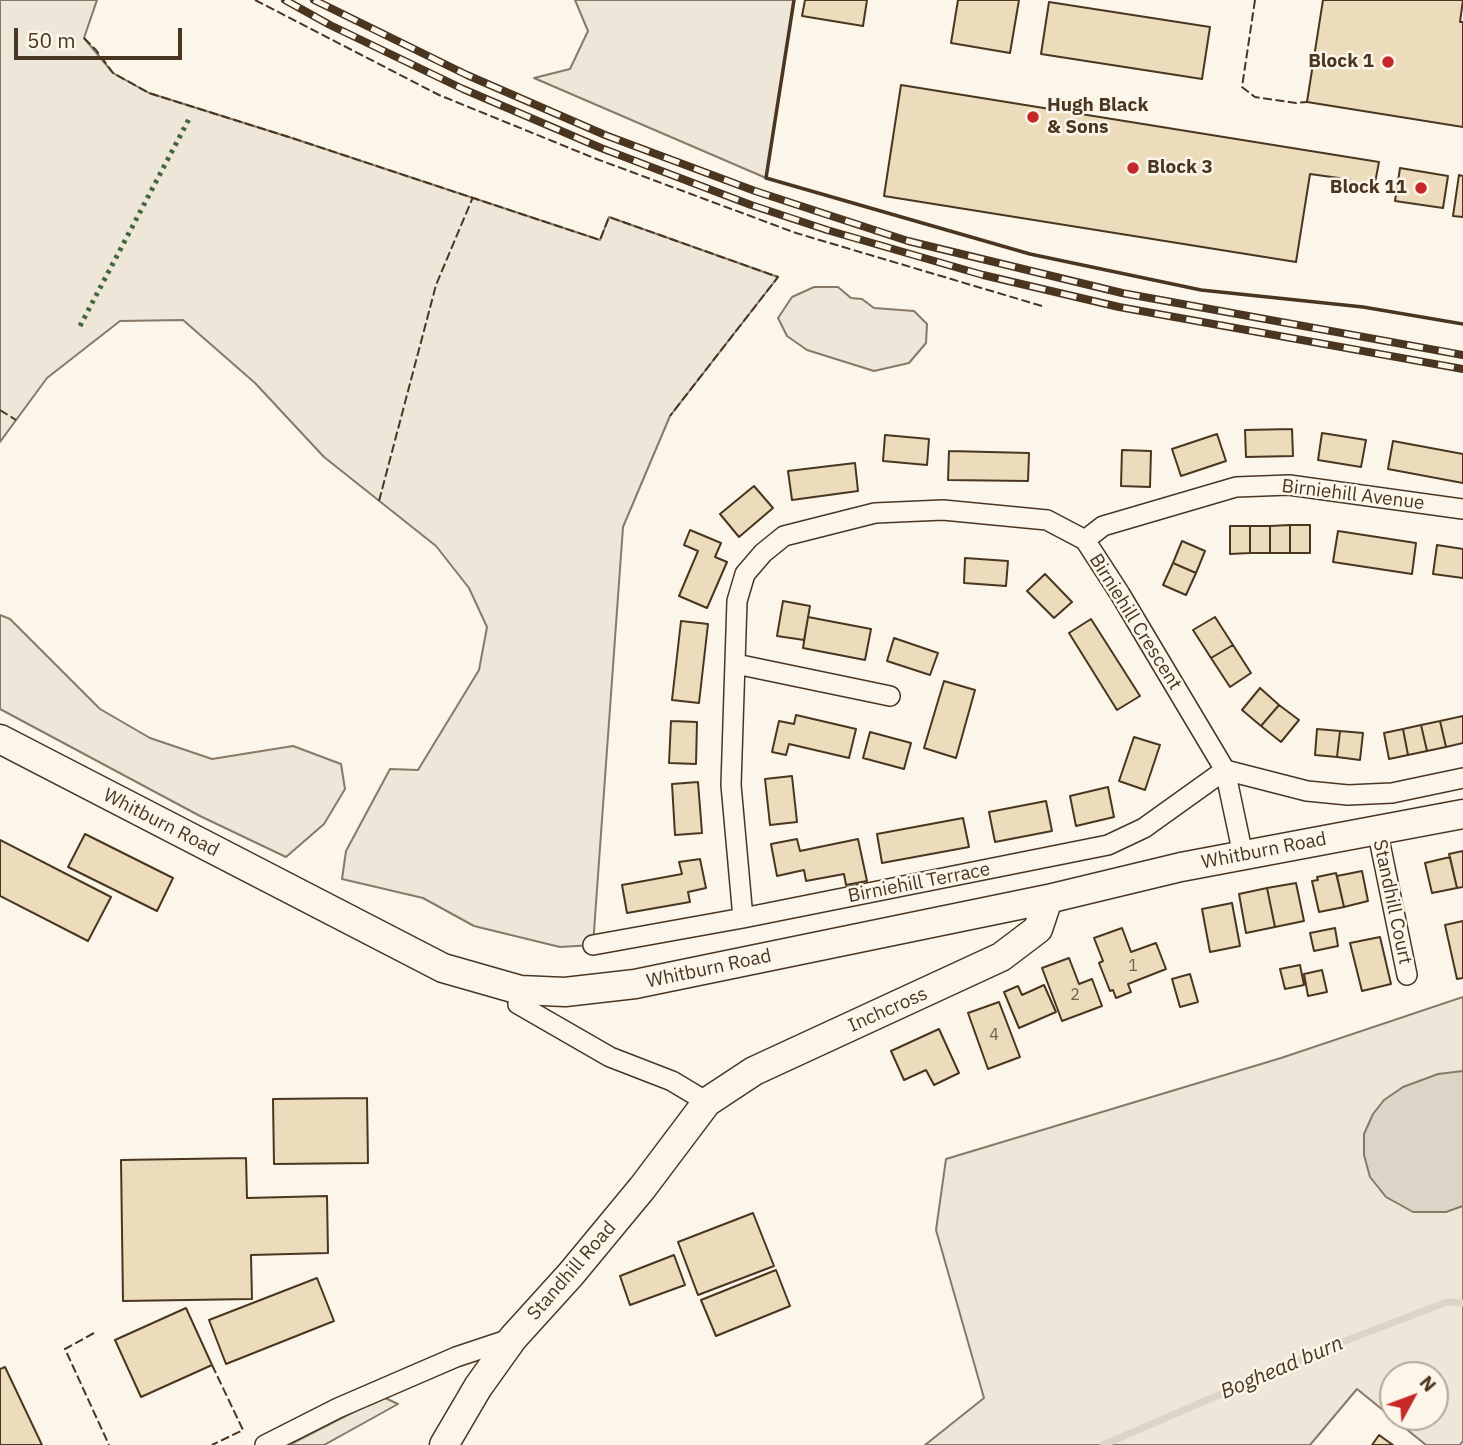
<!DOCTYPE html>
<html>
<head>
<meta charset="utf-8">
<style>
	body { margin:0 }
	#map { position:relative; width:1463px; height:1445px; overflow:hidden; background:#fbf6e9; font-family:"IBM Plex Sans",sans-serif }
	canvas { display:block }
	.north { position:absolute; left:1379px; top:1361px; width:70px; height:70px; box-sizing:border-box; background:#fbf6e9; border:2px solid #b4a999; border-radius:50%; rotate:49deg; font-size:19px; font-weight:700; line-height:28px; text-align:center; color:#4a3520 }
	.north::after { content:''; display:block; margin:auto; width:24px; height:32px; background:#c62828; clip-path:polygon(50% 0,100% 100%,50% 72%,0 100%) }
	.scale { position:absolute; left:14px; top:28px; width:168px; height:32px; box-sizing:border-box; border:4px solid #4a3520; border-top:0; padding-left:9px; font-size:21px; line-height:24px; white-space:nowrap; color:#4a3520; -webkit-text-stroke:5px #fbf6e9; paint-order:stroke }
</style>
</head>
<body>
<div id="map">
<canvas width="1463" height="1445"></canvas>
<div class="north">N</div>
<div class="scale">50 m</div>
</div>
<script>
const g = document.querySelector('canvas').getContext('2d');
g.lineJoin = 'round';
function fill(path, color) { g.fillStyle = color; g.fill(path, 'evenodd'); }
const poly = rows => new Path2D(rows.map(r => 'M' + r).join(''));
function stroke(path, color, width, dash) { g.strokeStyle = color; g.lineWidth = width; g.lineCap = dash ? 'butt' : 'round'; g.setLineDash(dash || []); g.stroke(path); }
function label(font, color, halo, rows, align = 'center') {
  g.font = font + ' "IBM Plex Sans",sans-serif'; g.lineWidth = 5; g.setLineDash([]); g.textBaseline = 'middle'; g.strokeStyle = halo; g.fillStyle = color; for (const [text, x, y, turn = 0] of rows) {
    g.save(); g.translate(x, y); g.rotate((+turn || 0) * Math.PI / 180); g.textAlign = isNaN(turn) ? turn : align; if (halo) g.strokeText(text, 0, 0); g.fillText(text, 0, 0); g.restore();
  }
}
const green = poly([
	[0,0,97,0,84,38,113,73,149,93,292,138,600,240,609,217,778,277,670,416,623,527,593,945,560,947,474,926,423,898,342,879,346,851,390,769,418,770,479,670,487,627,469,588,436,546,324,457,255,383,183,320,120,321,47,378,0,442,0,0],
	[575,0,794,0,766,178,534,78,570,69,588,31,575,0],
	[814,287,838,287,851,298,862,299,874,308,914,311,927,324,926,343,909,363,874,371,807,350,787,336,778,318,792,297,814,287],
	[0,615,10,619,100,709,150,738,212,759,293,746,341,764,345,789,324,824,286,857,200,816,0,709,0,615],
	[1463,997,1463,1441,1460,1445,1426,1445,1357,1389,1310,1445,925,1445,984,1398,936,1230,946,1159,1281,1058,1463,997],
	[1393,1375,1435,1375,1435,1417,1393,1417,1393,1375],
	[383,1397,398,1404,324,1445,289,1445,383,1397]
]);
fill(green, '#ede6d9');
stroke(green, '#887966', 2);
const water = poly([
	[1463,1071,1463,1206,1446,1212,1413,1212,1386,1197,1370,1177,1364,1155,1364,1134,1373,1114,1384,1100,1403,1087,1438,1074,1463,1071]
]);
fill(water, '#dcd4c6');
stroke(water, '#887966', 2);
stroke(poly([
	[1103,1445,1337,1344,1447,1302,1463,1303]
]), '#dcd4c6', 7);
const building = poly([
	[805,0,867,0,863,26,802,16,805,0],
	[958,0,1019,0,1010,53,951,43,958,0],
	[1323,0,1463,0,1460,22,1463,22,1463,127,1307,102,1323,0],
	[1049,2,1210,27,1202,79,1041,54,1049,2],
	[901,85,1379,162,1374,188,1338,182,1339,178,1310,174,1296,262,884,196,901,85],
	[1400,168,1448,176,1443,208,1395,201,1400,168],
	[1459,175,1463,176,1463,217,1453,216,1459,175],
	[1292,429,1293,456,1246,457,1245,430,1292,429],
	[1322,433,1366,440,1361,467,1318,460,1322,433],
	[1217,434,1226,461,1181,476,1172,449,1217,434],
	[885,435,929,439,927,465,883,461,885,435],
	[1393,441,1463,454,1463,483,1388,469,1393,441],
	[1122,450,1151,451,1150,487,1121,486,1122,450],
	[949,451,1029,453,1028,481,948,480,949,451],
	[855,463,858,491,792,500,788,471,855,463],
	[754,486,773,508,739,537,720,514,754,486],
	[1290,525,1310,525,1310,553,1290,553,1290,525],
	[1290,525,1290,553,1270,553,1270,526,1290,525],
	[1230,526,1250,526,1250,553,1230,554,1230,526],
	[1250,526,1270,526,1270,553,1250,553,1250,526],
	[690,530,721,543,715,557,727,562,707,608,679,596,698,551,684,545,690,530],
	[1338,531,1416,543,1412,574,1333,562,1338,531],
	[1182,541,1205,551,1196,573,1173,563,1182,541],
	[1437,545,1463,549,1463,578,1433,574,1437,545],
	[965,558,1008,561,1006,586,964,583,965,558],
	[1173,563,1196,573,1186,595,1163,585,1173,563],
	[1045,574,1072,602,1054,618,1027,591,1045,574],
	[783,601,810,606,804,640,777,636,783,601],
	[808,617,871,629,865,660,803,648,808,617],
	[1215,617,1233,645,1211,658,1193,630,1215,617],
	[1091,619,1140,696,1117,710,1069,633,1091,619],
	[681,621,708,624,699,703,672,700,681,621],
	[894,638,938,653,930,675,887,661,894,638],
	[1233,645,1251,673,1230,687,1211,658,1233,645],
	[944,681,975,690,956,758,924,748,944,681],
	[1260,688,1279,705,1261,726,1242,710,1260,688],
	[1279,705,1299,720,1281,742,1261,726,1279,705],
	[796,715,856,729,849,758,789,744,786,755,772,752,779,721,794,724,796,715],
	[1463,716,1463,743,1446,747,1440,721,1463,716],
	[671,721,697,722,696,764,669,763,671,721],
	[1440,721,1446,747,1427,751,1421,725,1440,721],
	[1421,725,1427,751,1408,755,1403,729,1421,725],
	[1317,729,1340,731,1337,757,1315,755,1317,729],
	[1403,729,1408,755,1389,759,1384,733,1403,729],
	[1340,731,1363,733,1360,760,1337,757,1340,731],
	[870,732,911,743,904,769,863,758,870,732],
	[1134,737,1160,745,1145,790,1119,781,1134,737],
	[792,776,797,822,770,825,765,779,792,776],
	[698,782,702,833,675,835,672,784,698,782],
	[1108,787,1114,817,1076,826,1070,796,1108,787],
	[1046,801,1052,831,995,842,989,812,1046,801],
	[963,818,969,847,882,863,877,834,963,818],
	[85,834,173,878,157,911,68,867,85,834],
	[797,839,800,851,858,839,867,881,846,885,844,874,806,881,804,870,777,876,771,844,797,839],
	[0,840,111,897,88,941,0,896,0,840],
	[1463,851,1463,887,1457,888,1449,854,1463,851],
	[1450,857,1457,888,1432,893,1425,863,1450,857],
	[700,859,706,888,688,892,690,902,627,913,622,885,682,874,679,862,700,859],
	[1362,871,1368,901,1344,907,1337,876,1362,871],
	[1336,873,1344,907,1319,912,1312,881,1318,880,1317,877,1336,873],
	[1296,883,1304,921,1275,927,1267,888,1296,883],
	[1267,888,1275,927,1246,933,1239,894,1267,888],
	[1232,903,1240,946,1210,952,1202,909,1232,903],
	[1463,921,1463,978,1457,979,1445,925,1463,921],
	[1122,928,1131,952,1156,943,1166,969,1128,984,1131,992,1116,998,1113,990,1110,991,1099,963,1103,961,1094,938,1122,928],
	[1335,928,1338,946,1314,951,1310,933,1335,928],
	[1380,937,1391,984,1362,991,1350,943,1380,937],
	[1069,958,1079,984,1092,979,1102,1006,1062,1021,1042,968,1069,958],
	[1300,965,1304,985,1285,989,1280,969,1300,965],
	[1322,970,1327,992,1308,996,1304,974,1322,970],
	[1190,974,1198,1002,1180,1007,1172,979,1190,974],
	[1044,985,1056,1012,1019,1028,1004,992,1018,986,1022,995,1044,985],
	[999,1002,1020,1057,988,1069,968,1013,999,1002],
	[939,1029,959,1073,934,1085,926,1070,904,1080,891,1051,939,1029],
	[367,1098,368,1163,274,1164,273,1099,367,1098],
	[246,1158,247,1198,327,1196,328,1253,251,1255,252,1299,123,1301,121,1160,246,1158],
	[753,1213,774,1266,698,1295,678,1242,753,1213],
	[674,1255,685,1285,630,1305,620,1276,674,1255],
	[776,1270,790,1306,716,1336,701,1300,776,1270],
	[317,1278,334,1321,226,1364,209,1320,317,1278],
	[186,1308,212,1365,141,1397,115,1340,186,1308],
	[5,1367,42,1445,0,1445,0,1369,5,1367],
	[1379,1435,1393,1445,1372,1445,1379,1435]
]);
fill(building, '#ecdcbc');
stroke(building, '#4a3520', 2);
const street = poly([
	[1085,540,1103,526,1236,487,1289,485,1463,509],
	[736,664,890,696],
	[1377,829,1407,975],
	[743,918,731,785,737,601,745,574,763,553,784,536,875,513,943,510,1047,520,1085,540,1120,594,1225,770,1243,855],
	[593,945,743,918,1108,845,1144,828,1225,770,1307,791,1348,795,1392,793,1463,778],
	[520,990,518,1004,610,1057,672,1081,707,1102],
	[265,1445,338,1408,456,1357,513,1338]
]);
const secondary = poly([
	[0,739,443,968,520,990,565,992,635,984,1048,899,1181,867,1463,814],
	[444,1445,478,1387,513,1338,571,1274,643,1187,707,1102,754,1071,1001,957,1038,929,1048,899]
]);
stroke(street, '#4a3520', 22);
stroke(secondary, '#4a3520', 31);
stroke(street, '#fbf6e9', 19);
stroke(secondary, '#fbf6e9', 28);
const rail = poly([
	[285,0,330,25,463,89,601,148,751,205,827,230,983,275,1119,307,1463,369],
	[314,0,467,75,605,135,755,191,908,241,1122,293,1463,355]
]);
stroke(rail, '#4a3520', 8);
stroke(rail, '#fbf6e9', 5, [16]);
stroke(poly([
	[80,326,189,119]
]), '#436837', 5, [3.5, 5]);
stroke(poly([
	[255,0,439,95,594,158,796,233,1042,306],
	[1255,0,1242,87,1255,97,1296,103,1307,102],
	[84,38,96,50,113,73,149,93,292,138,600,240,609,217,778,277,670,416],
	[0,410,16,420],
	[379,501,436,285,473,197],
	[94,1333,65,1349,109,1445],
	[212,1365,243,1430,212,1445]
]), '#4a3520', 2, [9, 3.5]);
stroke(poly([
	[794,0,766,178,1030,254,1201,290,1363,307,1463,324]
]), '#4a3520', 3.5);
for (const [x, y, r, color] of [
	[1388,62,7,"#c62828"],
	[1033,117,7,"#c62828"],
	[1133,168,7,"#c62828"],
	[1421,188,7,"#c62828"]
]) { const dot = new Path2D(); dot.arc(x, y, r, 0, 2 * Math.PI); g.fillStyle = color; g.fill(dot); stroke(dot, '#fbf6e9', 2.5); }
label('16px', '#725f47', null, [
	["1",1133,966],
	["2",1075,995],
	["4",994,1035]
]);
label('bold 19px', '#4a3520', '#fbf6e9', [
	["Block 1",1374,62],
	["Hugh Black",1047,106,"left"],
	["& Sons",1047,128,"left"],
	["Block 3",1147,168,"left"],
	["Block 11",1407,188]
], 'right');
label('19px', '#4a3520', '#fbf6e9', [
	["Birniehill Avenue",1353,495,7],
	["Birniehill Crescent",1135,622,58],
	["Whitburn Road",161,823,27],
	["Whitburn Road",1264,851,-11],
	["Birniehill Terrace",919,883,-11],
	["Standhill Court",1392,902,78],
	["Whitburn Road",709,969,-12],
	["Inchcross",888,1010,-24],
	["Standhill Road",572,1271,-49]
]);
label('italic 21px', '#4a3520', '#fbf6e9', [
	["Boghead burn",1282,1368,-23]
]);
</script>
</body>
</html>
